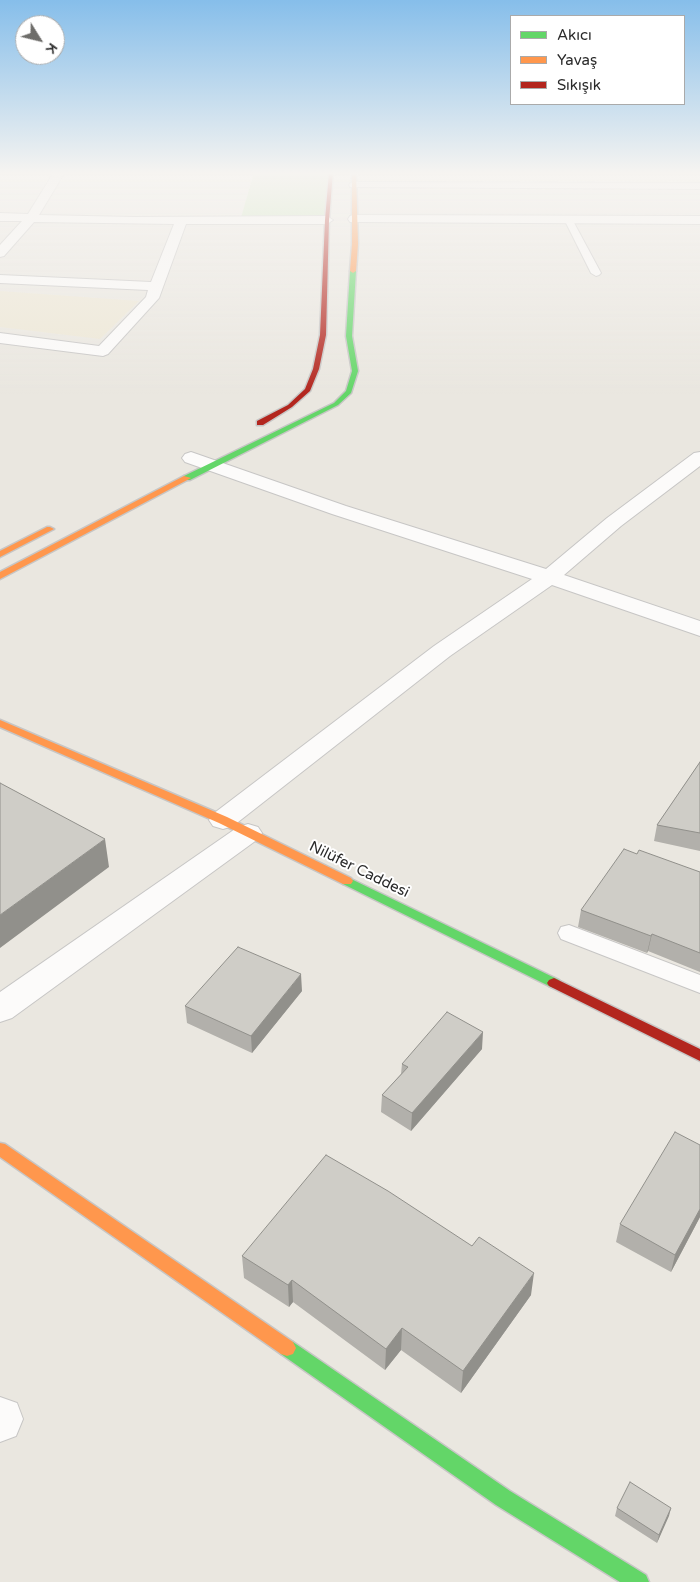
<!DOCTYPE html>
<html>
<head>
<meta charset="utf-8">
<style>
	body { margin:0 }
	#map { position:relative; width:700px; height:1582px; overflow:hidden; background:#eae7e0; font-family:"Varela Round",sans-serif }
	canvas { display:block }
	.legend { position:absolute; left:510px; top:15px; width:175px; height:90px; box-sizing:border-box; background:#fff; border:1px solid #aaa; margin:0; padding:6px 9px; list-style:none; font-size:15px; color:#2b2b2b }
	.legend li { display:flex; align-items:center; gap:10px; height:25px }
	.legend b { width:25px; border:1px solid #aaa }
	.north { position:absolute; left:15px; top:15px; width:50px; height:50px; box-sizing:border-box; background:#fff; border:1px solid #aaa; border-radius:50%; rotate:126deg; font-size:14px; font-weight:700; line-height:20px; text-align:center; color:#2b2b2b }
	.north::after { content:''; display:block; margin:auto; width:18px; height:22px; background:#6e6d6a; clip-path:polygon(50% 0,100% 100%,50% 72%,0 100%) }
</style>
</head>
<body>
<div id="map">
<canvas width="700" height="1582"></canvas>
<ul class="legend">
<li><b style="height:6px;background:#63d668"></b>Akıcı</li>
<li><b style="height:6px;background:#ff974d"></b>Yavaş</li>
<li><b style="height:6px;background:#b3261e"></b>Sıkışık</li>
</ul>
<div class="north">K</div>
</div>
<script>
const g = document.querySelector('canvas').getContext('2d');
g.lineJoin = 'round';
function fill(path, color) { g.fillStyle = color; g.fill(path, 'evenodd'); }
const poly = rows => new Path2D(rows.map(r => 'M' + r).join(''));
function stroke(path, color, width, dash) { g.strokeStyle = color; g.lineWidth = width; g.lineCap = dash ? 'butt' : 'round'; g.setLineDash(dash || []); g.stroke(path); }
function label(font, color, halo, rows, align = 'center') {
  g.font = font + ' "Varela Round",sans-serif'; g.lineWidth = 4; g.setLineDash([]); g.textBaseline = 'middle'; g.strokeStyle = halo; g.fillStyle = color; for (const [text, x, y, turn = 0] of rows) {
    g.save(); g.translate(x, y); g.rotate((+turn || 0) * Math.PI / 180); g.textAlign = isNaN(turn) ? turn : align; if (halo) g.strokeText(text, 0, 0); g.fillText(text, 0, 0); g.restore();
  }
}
fill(poly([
	[0,291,139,301,100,339,0,327]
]), '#ede7d5');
fill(poly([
	[254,172,330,172,327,220,240,221]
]), '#c8e6b8');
const lane = poly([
	[568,216,572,219,601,273,599,275,596,276,591,273,564,219,568,216],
	[569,925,700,975,700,993,561,939,558,933,561,927,569,925]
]);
const street = poly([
	[54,172,65,172,39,215,134,217,327,216,333,220,327,224,186,224,159,298,108,354,103,356,0,343,0,333,99,346,146,297,148,290,0,283,0,275,151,282,174,224,34,222,4,256,0,257,0,245,22,221,0,221,0,213,28,214,54,172],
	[354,182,700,183,700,189,350,187,349,185,350,183,354,182],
	[354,215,700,216,700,224,350,222,348,219,350,216,354,215],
	[191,452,346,506,546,569,607,518,694,453,700,452,700,466,621,526,564,575,700,621,700,636,552,585,450,656,233,826,223,829,213,826,209,820,213,814,434,646,532,579,332,514,185,462,182,458,185,454,191,452],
	[248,824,258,827,262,833,258,839,12,1018,0,1022,0,992,238,827,248,824],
	[0,1397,17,1403,23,1419,16,1436,0,1442,0,1397]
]);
const fast = poly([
	[353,269,356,271,352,336,358,371,351,393,338,405,190,480,184,480,184,476,334,403,346,391,352,371,346,336,350,271,353,269],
	[347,877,559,980,561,983,559,986,554,988,549,986,343,884,341,881,343,878,347,877],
	[287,1340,293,1342,510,1491,646,1575,649,1582,620,1582,496,1505,281,1354,278,1348,281,1342,287,1340]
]);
const slow = poly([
	[352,172,356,172,358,244,356,271,353,273,350,271,352,244,352,172],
	[184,476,191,478,0,579,0,572,184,476],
	[47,527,50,527,54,529,0,557,0,551,47,527],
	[0,720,227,817,351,878,353,881,351,884,343,884,219,823,0,727,0,720],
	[0,1143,5,1144,293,1342,296,1348,293,1354,287,1356,281,1354,0,1157,0,1143]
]);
const jam = poly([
	[329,172,333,172,329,220,326,335,319,369,310,391,292,407,263,425,257,425,257,421,288,405,305,389,313,369,320,335,325,220,329,172],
	[554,978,700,1049,700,1061,549,986,547,983,549,980,554,978]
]);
stroke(lane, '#c7c6c5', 2);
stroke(street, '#c7c6c5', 2);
stroke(fast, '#c7c6c5', 3);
stroke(slow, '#c7c6c5', 3);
stroke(jam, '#c7c6c5', 3);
fill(lane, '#fcfbfa');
fill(street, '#fcfbfa');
fill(fast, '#63d668');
fill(slow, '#ff974d');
fill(jam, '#b3261e');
fill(poly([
	[700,762,700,851,654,841,657,825],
	[637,854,700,872,700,972,648,951,647,953,578,927,581,910],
	[302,991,252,1053,187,1023,185,1006],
	[482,1049,411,1131,381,1112,382,1095,401,1074,402,1064],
	[700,1145,700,1217,671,1272,616,1242,620,1224],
	[242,1256,531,1295,461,1393,401,1350,385,1370,293,1302,289,1307,244,1278],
	[617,1508,671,1508,657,1543,615,1516]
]), '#b2b0ab');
fill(poly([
	[105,839,109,867,0,948,0,915],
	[652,934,648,951,647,953,651,936],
	[301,974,302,991,252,1053,251,1036],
	[483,1032,482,1049,411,1131,412,1113],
	[700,1209,700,1217,671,1272,675,1255],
	[534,1273,531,1295,461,1393,463,1371],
	[292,1280,293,1302,289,1307,288,1285],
	[402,1328,401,1350,385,1370,386,1349],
	[671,1508,669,1516,657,1543,659,1535]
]), '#91908b');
const building = poly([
	[700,762,700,833,657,825,700,762],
	[0,783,105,839,0,915,0,783],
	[624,849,637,854,639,850,700,872,700,953,652,934,651,936,581,910,624,849],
	[238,947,301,974,251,1036,185,1006,238,947],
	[447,1012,483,1032,412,1113,382,1095,408,1067,402,1064,447,1012],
	[675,1132,700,1145,700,1209,675,1255,620,1224,675,1132],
	[326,1155,388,1191,472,1246,479,1237,534,1273,463,1371,402,1328,386,1349,292,1280,288,1285,242,1256,326,1155],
	[630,1482,671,1508,659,1535,617,1508,630,1482]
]);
fill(building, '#cfcdc7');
stroke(building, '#91908b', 1);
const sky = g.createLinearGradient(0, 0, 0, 394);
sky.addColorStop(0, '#86beea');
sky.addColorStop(0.44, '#f6f4f1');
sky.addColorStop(1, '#f6f4f100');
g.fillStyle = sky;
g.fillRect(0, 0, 700, 394);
label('15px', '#2b2b2b', '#fff', [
	["Nilüfer Caddesi",359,870,26]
]);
</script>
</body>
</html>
